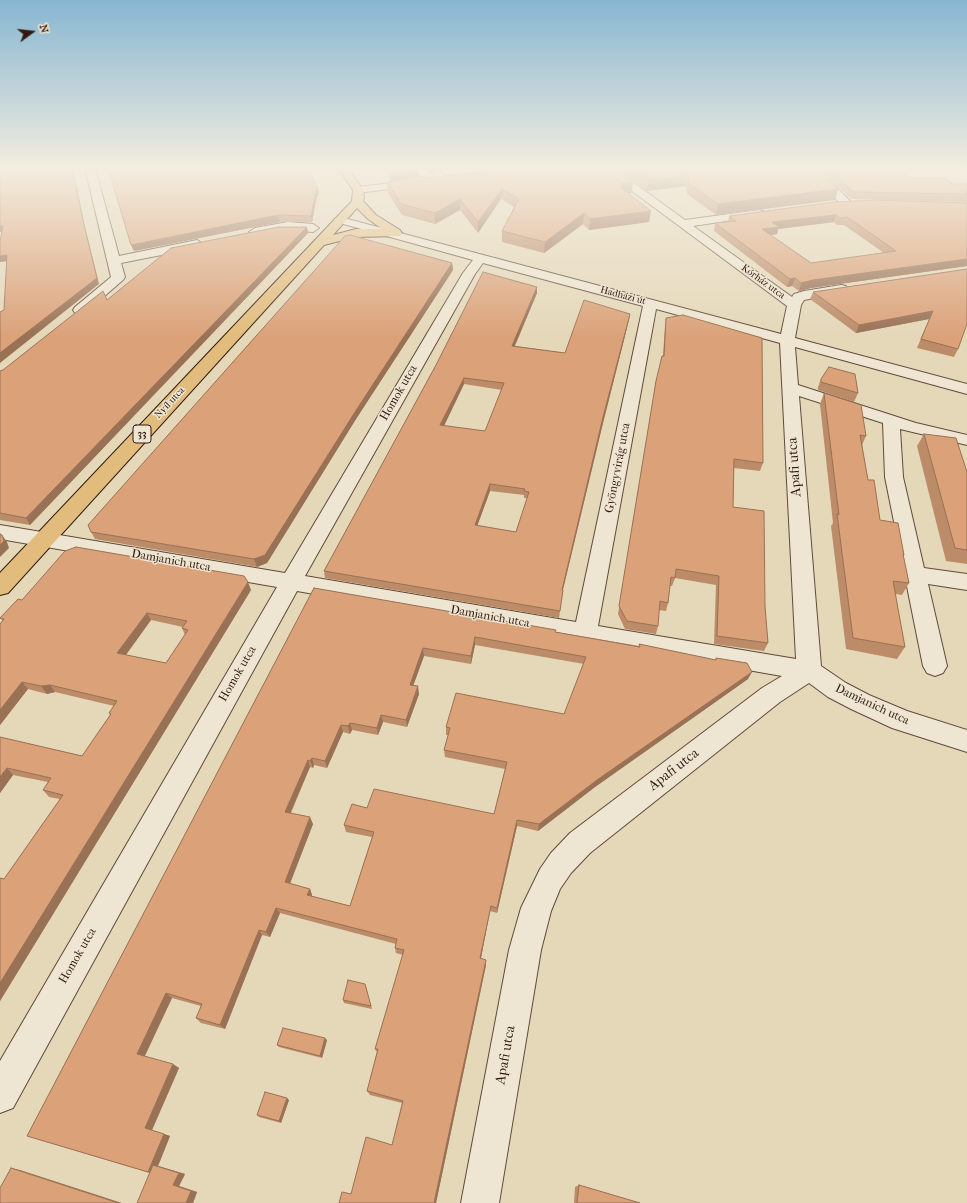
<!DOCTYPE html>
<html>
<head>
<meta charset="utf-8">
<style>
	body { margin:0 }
	#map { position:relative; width:967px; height:1203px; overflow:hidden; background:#e5d8b9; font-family:"IM FELL French Canon",serif }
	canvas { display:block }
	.north { position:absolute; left:12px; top:12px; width:40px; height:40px; -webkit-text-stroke:3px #eee6d2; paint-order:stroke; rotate:75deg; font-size:11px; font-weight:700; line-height:16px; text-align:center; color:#331a0f }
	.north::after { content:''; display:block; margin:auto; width:14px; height:18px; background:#331a0f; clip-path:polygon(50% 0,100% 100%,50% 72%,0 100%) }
</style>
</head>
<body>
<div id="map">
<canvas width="967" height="1203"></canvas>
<div class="north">N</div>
</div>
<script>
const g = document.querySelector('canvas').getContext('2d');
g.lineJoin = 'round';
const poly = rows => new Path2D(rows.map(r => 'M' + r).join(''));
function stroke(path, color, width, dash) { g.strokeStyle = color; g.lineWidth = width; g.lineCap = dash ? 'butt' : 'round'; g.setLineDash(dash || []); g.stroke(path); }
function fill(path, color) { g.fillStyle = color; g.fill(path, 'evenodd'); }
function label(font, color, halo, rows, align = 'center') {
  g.font = font + ' "IM FELL French Canon",serif'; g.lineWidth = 3; g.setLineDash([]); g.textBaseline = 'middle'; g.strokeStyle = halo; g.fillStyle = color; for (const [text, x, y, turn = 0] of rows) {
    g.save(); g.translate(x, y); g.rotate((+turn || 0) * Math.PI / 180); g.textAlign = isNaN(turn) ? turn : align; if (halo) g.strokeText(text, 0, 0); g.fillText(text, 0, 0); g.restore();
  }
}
const minor = poly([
	[85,168,95,168,119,256,197,240,203,244,197,248,121,263,125,277,123,280,85,313,80,314,75,313,73,310,75,307,111,277,85,168],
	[428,168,439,168,448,180,447,182,439,182,428,168],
	[601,168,613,168,685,220,759,210,763,211,765,213,763,215,759,216,693,226,792,297,794,294,804,291,841,285,846,286,848,289,846,292,804,300,801,305,795,338,967,384,967,394,795,347,798,385,916,423,967,435,967,445,900,429,903,477,924,568,967,574,967,590,928,584,947,666,943,673,935,676,927,673,923,666,885,477,883,423,799,396,821,666,846,683,869,695,907,711,967,730,967,752,892,728,851,709,828,697,809,683,780,702,590,853,571,873,560,889,551,911,541,950,499,1203,461,1203,509,950,521,908,540,869,551,853,570,833,762,688,782,676,297,591,13,1108,0,1113,0,1061,277,587,0,539,0,525,285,573,463,273,473,260,336,222,334,220,336,218,340,217,781,334,787,306,601,168],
	[483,263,643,306,576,622,305,576,475,274,483,263],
	[656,309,780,343,796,659,598,626,656,309],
	[815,168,825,168,825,176,853,204,851,206,843,206,823,187,815,176,815,168],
	[417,180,421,181,422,183,421,185,358,193,353,190,358,187,417,180],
	[288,222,313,224,319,228,313,232,288,230,255,236,249,232,255,228,288,222]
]);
const major = poly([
	[338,168,348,168,363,190,364,198,363,201,376,215,400,230,402,233,400,236,356,237,324,245,8,593,0,595,0,573,352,201,353,190,338,168],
	[357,208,368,219,382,229,356,229,333,235,357,208]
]);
stroke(minor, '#604a3a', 2);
stroke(major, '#331a0f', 2);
fill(minor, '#eee6d2');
fill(major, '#e2bc7c');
fill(poly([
	[382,168,418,168,419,177,426,178,506,169,506,168,614,168,632,193,629,193,649,222,589,230,583,224,544,253,502,242,502,231,514,207,501,199,478,233,460,210,435,224,402,215,388,193,387,182,391,181],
	[616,168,680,168,686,173,686,168,818,168,838,189,835,200,716,215,687,194,686,186,647,191],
	[828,168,903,168,909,178,952,184,967,184,967,202,851,199,826,175,826,172],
	[319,194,317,196,312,222,280,222,134,251],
	[967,203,967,266,811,288,799,291,792,286,787,287,714,231,715,223,728,222,729,216],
	[834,222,837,225,844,225,884,253,811,263,770,235,777,234,778,229],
	[307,227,308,233,30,525,0,520,0,371,3,370,107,300],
	[452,263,453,270,356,419,267,563,257,567,95,539,91,532],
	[967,269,958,349,954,357,917,348,929,319,856,333,810,299,813,292],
	[537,287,537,293,515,346,565,353,630,314,629,320,603,423,563,590,559,618,325,578,324,571,436,365],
	[464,384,502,390,485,431,444,426],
	[490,491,524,495,524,498,527,498,516,532,477,526],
	[666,318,763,463,760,471,734,468,733,507,765,606,768,643,764,651,714,644,716,585,675,578,672,586,670,586,668,603,666,611,659,610,658,626,656,634,625,629,618,614,655,389,663,356,665,326],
	[821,379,858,393,854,402,818,390,818,387],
	[824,393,866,436,862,445,868,480,880,520,904,555,903,556,909,583,902,595,895,594,905,647,897,659,846,649,831,526,833,523,820,404],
	[924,434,967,472,967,564,946,561,917,446],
	[314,588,556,632,639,646,639,644,715,660,716,658,748,679,595,787,538,831,517,826,497,913,490,911,481,958,486,965,436,1203,339,1203,351,1194,392,1145,402,1103,370,1095,367,1091,377,1052,375,1049,403,955,396,953,395,948,396,944,280,913,270,937,262,935,225,1029,201,1023,196,1018,201,1006,172,998,144,1056,179,1068,152,1130,170,1136,158,1166,185,1174,179,1186,197,1192,193,1203,150,1173,27,1136],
	[475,645,584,664,564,714,446,727,446,735,448,735,444,750,445,757,505,769,494,814,367,808,344,825,346,832,372,837,350,906,312,896,312,895,310,889,290,884,313,824,291,813,310,767,313,768,314,765,327,768,343,732,350,734,352,730,378,735,383,722,407,727,419,694,413,685,424,656,471,664],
	[251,590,0,1001,0,878,4,879,60,799,49,797,43,790,48,782,13,775,0,793,0,737,82,756,110,715,109,713,114,706,55,692,47,694,28,689,0,725,0,624,3,621,0,618,22,600],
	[151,620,183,627,182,628,185,635,166,663,126,655],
	[366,987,372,1009,344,1003,343,1000],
	[327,1040,322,1058,279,1047,277,1045],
	[289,1100,281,1123,259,1117,257,1115],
	[579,1185,640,1203,574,1203,575,1187]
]), '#bc8b68');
fill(poly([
	[72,168,73,168,85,227,99,284,0,363,0,353,83,221],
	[418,169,419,178,391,182,390,172],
	[688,176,686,186,647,191,649,180],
	[633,182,632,193,623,194,620,187,621,184],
	[318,188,319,194,317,196,312,222,311,216,316,190],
	[502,189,501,199,478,233,478,222],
	[838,189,835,200,716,215,718,204],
	[460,199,460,210,435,224,435,213],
	[651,211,649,222,589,230,590,219],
	[584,213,583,224,544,253,545,242],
	[278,215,280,222,134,251,131,245],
	[836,215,834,222,778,229,777,234,760,237,762,229,772,222],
	[0,226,3,226,6,232,0,232],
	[307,227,308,233,30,525,26,518],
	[7,255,10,261,0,262,0,256],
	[967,259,967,266,811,288,799,291,801,283,813,280],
	[452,263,453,270,356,419,267,563,257,567,254,559,355,412],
	[795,278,792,286,787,287,790,279],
	[537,287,537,293,512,352,512,346],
	[933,311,929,319,856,333,859,325],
	[630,314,629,320,603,423,561,597,562,590,603,417],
	[464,378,464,384,441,432,440,425],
	[490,484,490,491,475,532,475,525],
	[2,535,7,542,9,548,0,557,0,545],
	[248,582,251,590,0,1001,0,983],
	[147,613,151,620,122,660,117,653],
	[475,637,475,645,471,664,471,656],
	[423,648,424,656,411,692,410,685],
	[752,672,748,679,595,787,538,831,539,824,597,780],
	[22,682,28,689,0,725,0,710],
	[50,685,55,692,47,694,41,686],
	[418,686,419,694,407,727,406,720],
	[381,715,383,722,378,735,377,728],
	[350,723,352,730,350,734,348,726],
	[341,725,343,732,327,768,325,761],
	[312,758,314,765,313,768,310,761],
	[308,760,310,767,288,818,285,812],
	[7,768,13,775,0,793,0,777],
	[310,817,313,824,288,888,285,882],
	[517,820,517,826,497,913,497,908],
	[310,889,312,895,310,901,307,895],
	[491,906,490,911,480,963,480,958],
	[276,908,280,913,270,937,266,932],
	[259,930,262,935,225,1029,220,1025],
	[486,960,486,965,436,1203,434,1203],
	[166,993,172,998,144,1058,137,1054],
	[325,1038,327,1040,322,1058,320,1056],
	[173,1064,179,1068,152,1130,145,1128],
	[287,1098,289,1100,281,1123,279,1121],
	[164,1134,170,1136,158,1166,185,1174,179,1186,197,1192,193,1203,186,1203,173,1185,155,1174,148,1172],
	[11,1168,20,1170,122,1203,118,1203]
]), '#997155');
const building = poly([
	[0,168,72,168,83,221,97,278,0,353,0,312,4,310,7,255,0,256,0,242,3,226,0,226,0,168],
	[108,168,308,168,318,188,316,190,311,216,278,215,131,245,108,168],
	[388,168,418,168,418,169,390,172,388,168],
	[507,168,614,168,633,182,621,184,624,186,620,187,651,211,590,219,584,213,545,242,502,231,519,199,502,189,478,222,460,199,435,213,401,204,387,182,424,176,426,178,507,169,507,168],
	[632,168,680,168,688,175,688,168,818,168,838,189,718,204,689,184,688,176,649,180,632,168],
	[829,168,903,168,909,178,946,178,952,184,967,184,967,194,853,192,829,168],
	[877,200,967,203,967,259,813,280,801,283,795,278,790,279,715,223,736,221,729,216,834,202,877,200],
	[836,215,840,218,847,217,896,251,811,263,762,229,779,227,772,222,836,215],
	[279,227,307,227,26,518,0,513,0,371,3,370,103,291,107,300,171,248,279,227],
	[350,235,452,263,355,412,265,555,254,559,91,532,88,525,345,236,350,235],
	[967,269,967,324,958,349,921,339,933,311,859,325,813,292,967,269],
	[483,272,537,287,512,346,565,353,584,300,630,314,603,417,562,590,563,590,560,611,324,571,436,365,483,272],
	[464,378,504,383,485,431,440,425,464,378],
	[490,484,525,489,524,491,529,492,516,532,475,525,490,484],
	[683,315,762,338,763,463,734,459,733,507,764,511,765,606,768,643,717,636,719,576,676,569,675,578,671,577,668,603,660,601,658,626,627,621,619,606,656,381,662,356,664,356,666,318,683,315],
	[829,367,855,374,858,393,821,382,821,379,829,367],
	[824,393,861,405,866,436,860,435,868,480,874,480,880,520,898,523,904,555,903,554,909,583,893,581,905,647,853,638,837,514,839,515,824,393],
	[924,434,956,438,967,472,967,550,955,548,924,434],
	[0,534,2,535,4,541,0,545,0,534],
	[76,547,244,576,248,582,0,983,0,878,4,879,63,795,43,790,51,778,7,768,0,777,0,737,82,756,111,714,109,713,117,701,50,685,41,686,22,682,0,710,0,624,4,619,0,618,18,599,22,600,65,551,76,547],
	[147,613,187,621,182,628,188,630,166,663,117,653,147,613],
	[314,588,556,630,555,632,595,639,640,647,639,644,716,660,716,658,747,663,752,672,597,780,539,824,517,820,497,908,491,906,480,958,486,960,434,1203,339,1203,342,1192,351,1194,366,1137,392,1145,403,1101,367,1091,378,1049,375,1049,404,950,395,948,397,939,276,908,266,932,259,930,220,1025,196,1018,202,1004,166,993,137,1054,173,1064,145,1128,164,1134,148,1172,27,1136,314,588],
	[475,637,586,657,564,714,456,693,446,727,450,728,444,750,507,762,494,814,374,789,367,808,352,804,344,825,374,832,350,906,307,895,310,889,285,882,310,817,285,812,308,760,310,761,312,758,325,761,341,725,348,726,350,723,377,728,381,715,406,720,418,686,410,685,423,648,471,656,475,637],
	[348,980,365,984,371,1006,343,1000,348,980],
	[283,1028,325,1038,320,1056,277,1045,283,1028],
	[265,1092,287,1098,279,1121,257,1115,265,1092],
	[153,1165,179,1173,173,1185,191,1191,186,1203,137,1203,153,1165],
	[11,1168,118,1203,0,1203,0,1188,11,1168],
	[579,1185,640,1203,577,1203,579,1185]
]);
fill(building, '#dba279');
stroke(building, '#997155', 1);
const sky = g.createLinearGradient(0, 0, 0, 337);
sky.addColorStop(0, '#87b6d1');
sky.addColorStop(0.5, '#f3ede0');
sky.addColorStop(1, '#f3ede000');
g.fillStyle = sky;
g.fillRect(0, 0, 967, 337);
label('10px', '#331a0f', '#eee6d2', [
	["Kórház utca",763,282,36],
	["Hadházi út",623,296,15],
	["Nyíl utca",170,403,-47]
]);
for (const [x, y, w] of [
	[142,434,18]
]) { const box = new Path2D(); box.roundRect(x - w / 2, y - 9, w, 18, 3); g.fillStyle = '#eee6d2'; g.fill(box); stroke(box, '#331a0f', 1); }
label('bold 11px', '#331a0f', null, [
	["33",142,434]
]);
label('12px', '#331a0f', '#eee6d2', [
	["Homok utca",399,393,-60],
	["Gyöngyvirág utca",618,468,-79],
	["Damjanich utca",171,561,10],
	["Damjanich utca",490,617,10],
	["Homok utca",238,674,-60],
	["Damjanich utca",872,705,25],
	["Homok utca",78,956,-60]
]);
label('14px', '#331a0f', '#eee6d2', [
	["Apafi utca",795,467,-94],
	["Apafi utca",674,770,-38],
	["Apafi utca",506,1055,-80]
]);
</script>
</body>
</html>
